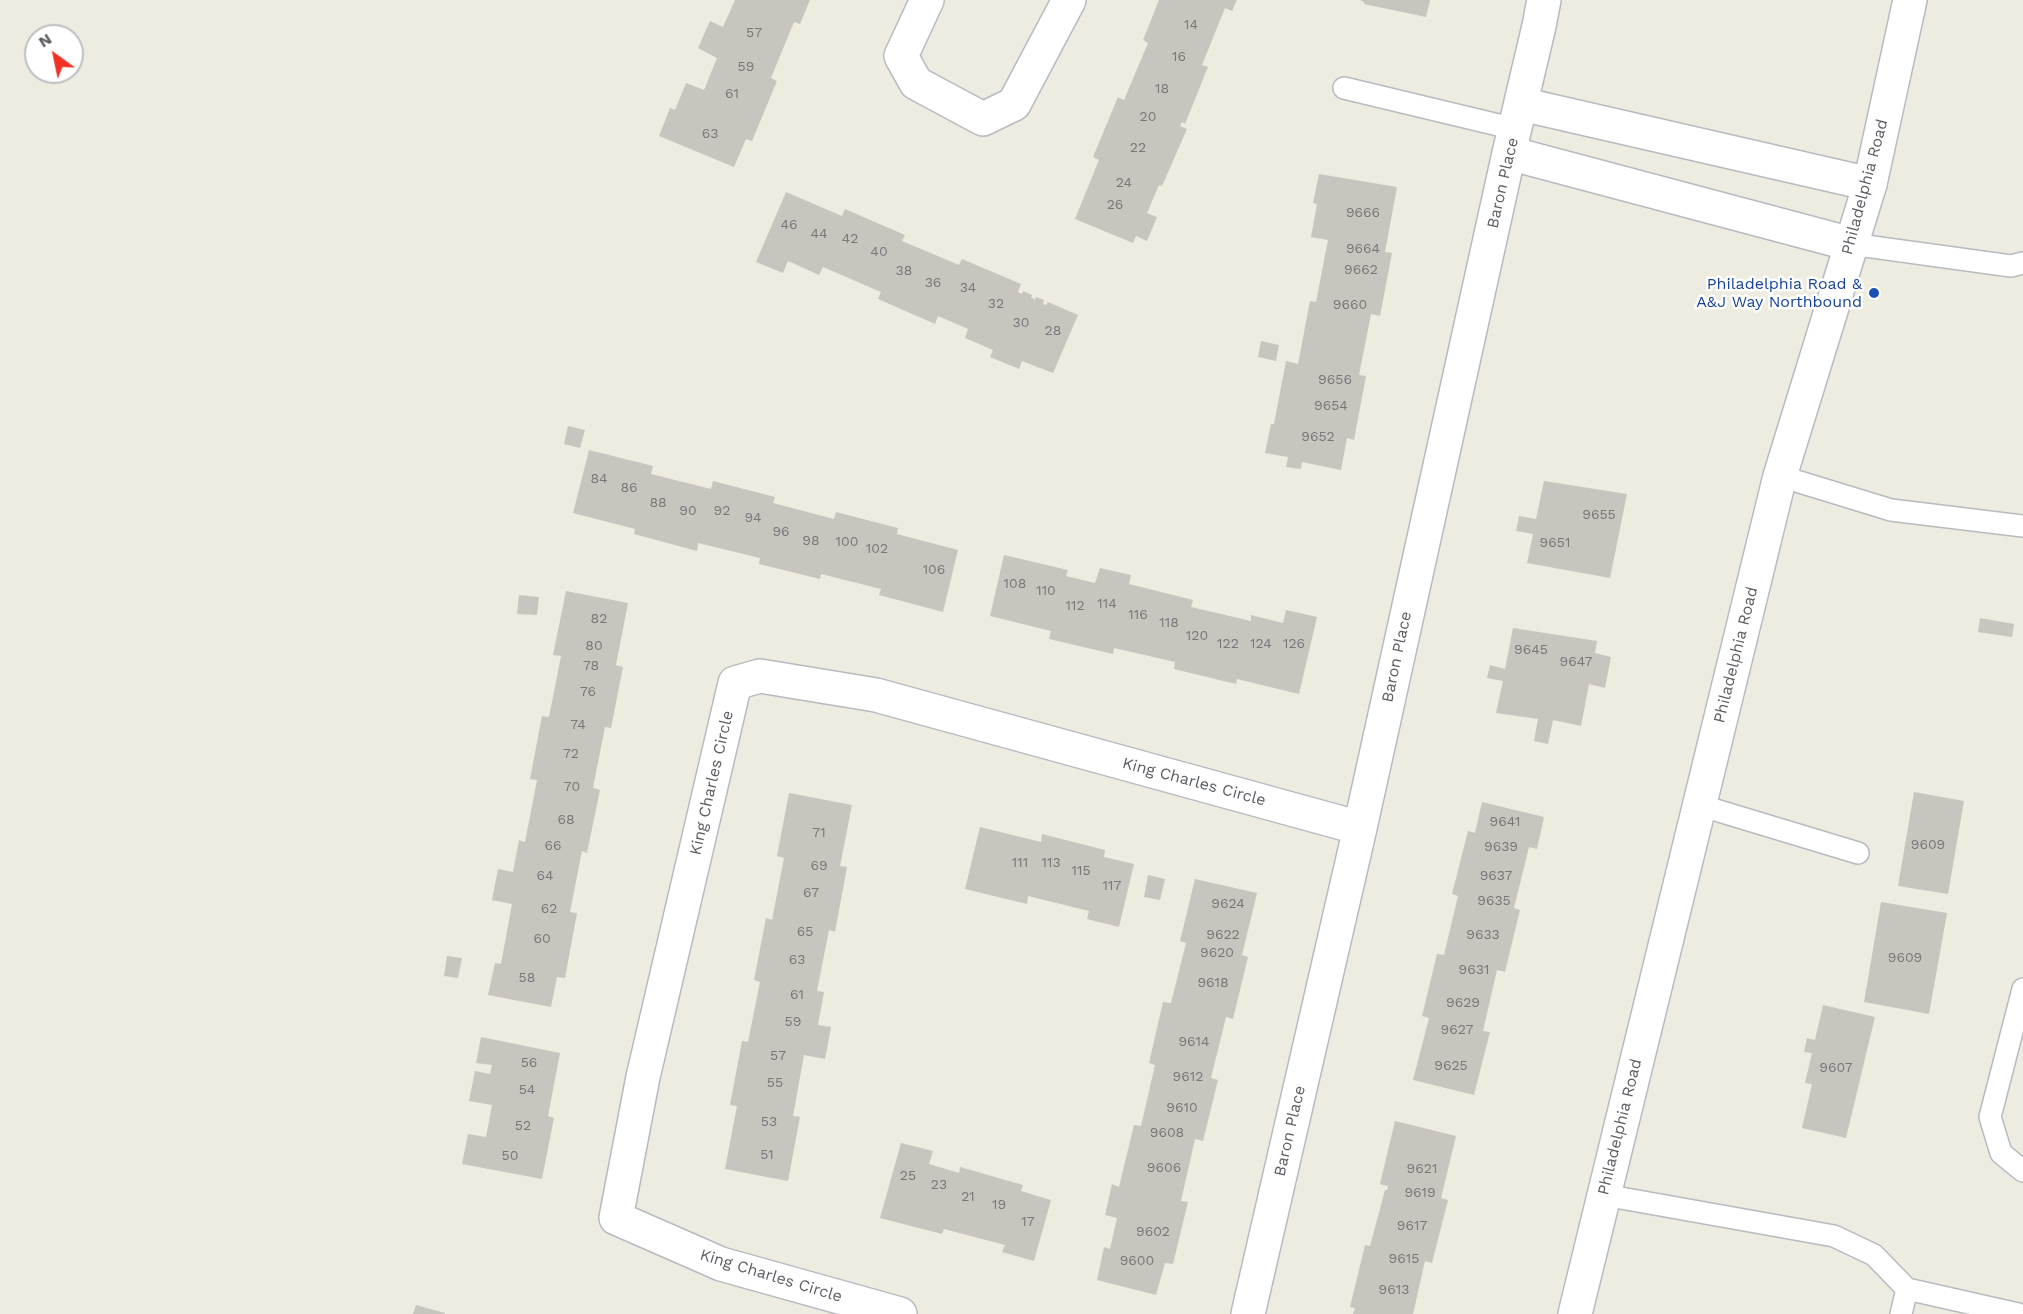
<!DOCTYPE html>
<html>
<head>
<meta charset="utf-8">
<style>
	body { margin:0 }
	#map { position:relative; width:2023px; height:1314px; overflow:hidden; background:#eeebe1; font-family:"Work Sans",sans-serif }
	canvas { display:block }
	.north { position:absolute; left:24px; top:24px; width:60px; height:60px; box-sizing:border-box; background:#fff; border:2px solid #bdbfc1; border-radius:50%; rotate:327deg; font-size:16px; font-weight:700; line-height:24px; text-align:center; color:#5a5e63 }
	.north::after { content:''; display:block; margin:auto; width:21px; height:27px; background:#f03224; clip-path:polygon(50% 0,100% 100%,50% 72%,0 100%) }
</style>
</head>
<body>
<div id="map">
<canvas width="2023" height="1314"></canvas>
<div class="north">N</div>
</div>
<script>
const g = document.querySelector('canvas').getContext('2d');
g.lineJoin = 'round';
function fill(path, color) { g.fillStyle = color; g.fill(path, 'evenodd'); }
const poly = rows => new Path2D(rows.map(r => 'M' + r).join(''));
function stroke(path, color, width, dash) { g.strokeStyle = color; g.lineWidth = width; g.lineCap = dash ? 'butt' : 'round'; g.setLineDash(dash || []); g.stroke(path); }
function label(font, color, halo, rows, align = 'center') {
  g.font = font + ' "Work Sans",sans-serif'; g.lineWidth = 5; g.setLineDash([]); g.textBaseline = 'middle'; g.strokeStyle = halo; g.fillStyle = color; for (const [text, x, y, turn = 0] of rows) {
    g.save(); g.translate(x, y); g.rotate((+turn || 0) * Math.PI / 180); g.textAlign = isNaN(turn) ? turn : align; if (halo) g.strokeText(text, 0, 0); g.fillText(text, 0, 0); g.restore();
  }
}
fill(poly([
	[735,0,810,0,800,24,794,22,771,78,777,81,752,141,746,139,734,167,659,136,670,108,675,110,686,83,704,90,717,58,698,48,710,21,723,27],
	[1159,0,1237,0,1232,11,1225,8,1202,65,1208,67,1185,124,1182,122,1180,126,1187,129,1162,186,1159,185,1147,213,1157,217,1147,241,1136,236,1133,243,1075,219,1099,160,1093,157,1118,97,1124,100,1148,43,1143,40],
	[1360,0,1430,0,1426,17,1364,4,1364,2],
	[1319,174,1397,187,1385,252,1392,253,1380,316,1371,314,1359,375,1366,376,1354,440,1347,438,1341,470,1302,462,1301,469,1286,467,1288,457,1265,453,1271,424,1274,424,1286,361,1298,364,1310,301,1316,302,1328,240,1311,237,1317,204,1313,203],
	[786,192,842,216,845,209,905,235,902,241,959,265,962,259,1021,284,1018,292,1022,294,1023,291,1032,295,1031,297,1035,300,1036,297,1044,300,1043,304,1046,305,1048,302,1078,315,1053,373,1022,361,1019,369,990,357,993,350,965,338,968,329,938,316,935,324,878,299,881,292,823,267,819,275,788,261,783,273,756,262],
	[1261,341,1279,345,1276,361,1258,357],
	[568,426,585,430,580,448,564,444],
	[589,450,653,466,651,474,711,489,713,481,775,497,773,503,834,519,836,512,898,528,897,534,958,550,943,612,879,595,881,589,821,574,820,579,759,564,760,558,698,543,697,551,634,534,635,529,573,513],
	[1544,481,1627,494,1610,578,1527,563,1533,534,1516,531,1519,516,1536,519],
	[1004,555,1068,570,1066,576,1095,583,1100,568,1131,575,1129,584,1193,600,1191,607,1251,621,1251,615,1283,623,1286,610,1317,617,1299,694,1237,679,1236,684,1174,669,1175,662,1114,648,1113,654,1049,639,1051,631,990,616],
	[566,591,628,603,616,665,623,667,611,728,605,727,593,788,600,790,587,853,582,851,570,912,577,913,565,978,557,977,551,1007,488,995,495,963,501,964,512,904,492,900,498,869,513,872,519,840,525,842,537,780,530,779,542,716,549,717,561,656,553,655],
	[519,595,539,597,537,615,517,614],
	[1980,618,2014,624,2012,637,1978,632],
	[1513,628,1597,641,1595,653,1611,657,1605,688,1589,684,1581,726,1553,720,1548,744,1534,741,1538,719,1496,713,1503,681,1487,678,1490,665,1505,669],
	[1914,792,1964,801,1948,894,1898,886],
	[789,793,852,805,840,866,847,867,835,932,829,930,817,991,824,992,818,1025,831,1027,825,1059,804,1055,793,1116,800,1117,788,1181,725,1169,737,1106,730,1105,742,1041,748,1042,760,982,754,980,766,918,772,920,784,858,777,856],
	[1482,802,1544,817,1537,849,1529,847,1514,908,1520,910,1505,972,1497,970,1483,1031,1490,1032,1474,1095,1413,1080,1429,1018,1422,1016,1437,954,1444,955,1458,896,1452,894,1468,831,1475,833],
	[980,827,1041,842,1042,834,1105,850,1104,857,1134,864,1119,927,1087,919,1089,911,1028,896,1027,904,965,889],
	[1148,875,1165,879,1160,900,1144,897],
	[1195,879,1257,893,1242,955,1248,957,1233,1019,1226,1017,1211,1078,1218,1080,1203,1141,1195,1139,1181,1201,1188,1202,1173,1264,1165,1263,1156,1295,1097,1280,1104,1247,1110,1249,1117,1218,1105,1215,1112,1184,1119,1187,1134,1125,1141,1126,1155,1065,1149,1063,1163,1002,1171,1003,1186,943,1180,941],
	[1881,902,1947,913,1929,1014,1864,1002],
	[447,956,462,958,458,978,444,976],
	[1823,1005,1875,1017,1846,1138,1802,1128,1812,1084,1805,1083,1812,1053,1804,1052,1807,1038,1815,1040],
	[481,1037,560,1053,548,1116,554,1118,542,1179,462,1164,468,1134,486,1137,492,1105,469,1101,475,1071,490,1074,492,1065,476,1063],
	[1395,1121,1456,1136,1441,1198,1448,1200,1432,1263,1425,1261,1413,1314,1353,1314,1355,1308,1350,1307,1365,1245,1370,1246,1385,1190,1387,1190,1388,1186,1380,1184],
	[901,1143,933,1151,929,1164,959,1173,960,1167,1023,1185,1021,1191,1051,1200,1034,1261,1002,1252,1005,1245,944,1229,942,1234,880,1218],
	[416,1305,445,1313,445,1314,413,1314]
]), '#c8c5be');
const service = poly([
	[1344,88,1515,129],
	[1851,244,2011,266,2023,263],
	[1780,476,1891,510,2023,526],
	[1699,805,1858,853],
	[2023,989,1990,1117,2001,1153,2023,1171],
	[1604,1195,1834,1236,1874,1255,1907,1289,2018,1314],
	[1901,1314,1907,1289]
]);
const minor = poly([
	[927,0,901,56,916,83,983,119,1014,104,1069,0],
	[1521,104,1870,184],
	[1509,153,1851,244],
	[900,1314,721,1264,616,1218,643,1077,735,683,760,676,876,695,1360,828],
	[1248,1314,1360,828,1509,153,1539,26,1544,0]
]);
const secondary = poly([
	[1575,1314,1780,476,1870,184,1910,0]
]);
stroke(service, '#b7babf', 24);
stroke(minor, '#b7babf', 36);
stroke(secondary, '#b7bbc1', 36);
stroke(service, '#fff', 21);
stroke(minor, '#fff', 33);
stroke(secondary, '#fff', 33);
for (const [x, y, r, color] of [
	[1874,293,6,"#1a4fb4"]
]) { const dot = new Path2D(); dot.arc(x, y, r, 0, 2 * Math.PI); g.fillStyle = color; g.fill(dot); stroke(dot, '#fff', 2); }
label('14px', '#76787a', null, [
	["14",1191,25],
	["57",754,33],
	["16",1179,57],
	["59",746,67],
	["18",1162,89],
	["61",732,94],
	["20",1148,117],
	["63",710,134],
	["22",1138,148],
	["24",1124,183],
	["26",1115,205],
	["9666",1363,213],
	["46",789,225],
	["44",819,234],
	["42",850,239],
	["9664",1363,249],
	["40",879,252],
	["9662",1361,270],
	["38",904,271],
	["36",933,283],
	["34",968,288],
	["32",996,304],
	["9660",1350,305],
	["30",1021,323],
	["28",1053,331],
	["9656",1335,380],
	["9654",1331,406],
	["9652",1318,437],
	["84",599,479],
	["86",629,488],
	["88",658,503],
	["90",688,511],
	["92",722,511],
	["9655",1599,515],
	["94",753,518],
	["96",781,532],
	["98",811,541],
	["100",847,542],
	["9651",1555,543],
	["102",877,549],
	["106",934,570],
	["108",1015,584],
	["110",1046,591],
	["114",1107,604],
	["112",1075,606],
	["116",1138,615],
	["82",599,619],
	["118",1169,623],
	["120",1197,636],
	["122",1228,644],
	["124",1261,644],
	["126",1294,644],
	["80",594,646],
	["9645",1531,650],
	["9647",1576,662],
	["78",591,666],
	["76",588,692],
	["74",578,725],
	["72",571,754],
	["70",572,787],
	["68",566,820],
	["9641",1505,822],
	["71",819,833],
	["9609",1928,845],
	["66",553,846],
	["9639",1501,847],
	["111",1020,863],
	["113",1051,863],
	["69",819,866],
	["115",1081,871],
	["64",545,876],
	["9637",1496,876],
	["117",1112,886],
	["67",811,893],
	["9635",1494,901],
	["9624",1228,904],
	["62",549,909],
	["65",805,932],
	["9622",1223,935],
	["9633",1483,935],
	["60",542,939],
	["9620",1217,953],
	["9609",1905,958],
	["63",797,960],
	["9631",1474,970],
	["58",527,978],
	["9618",1213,983],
	["61",797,995],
	["9629",1463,1003],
	["59",793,1022],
	["9627",1457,1030],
	["9614",1194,1042],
	["57",778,1056],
	["56",529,1063],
	["9625",1451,1066],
	["9607",1836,1068],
	["9612",1188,1077],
	["55",775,1083],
	["54",527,1090],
	["9610",1182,1108],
	["53",769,1122],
	["52",523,1126],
	["9608",1167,1133],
	["51",767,1155],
	["50",510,1156],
	["9606",1164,1168],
	["9621",1422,1169],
	["25",908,1176],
	["23",939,1185],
	["9619",1420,1193],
	["21",968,1197],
	["19",999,1205],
	["17",1028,1222],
	["9617",1412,1226],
	["9602",1153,1232],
	["9615",1404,1259],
	["9600",1137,1261],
	["9613",1394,1290]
]);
label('16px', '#5a5e63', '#fff', [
	["Baron Place",1503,183,-77],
	["Philadelphia Road",1865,187,-75],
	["Philadelphia Road",1736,655,-76],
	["Baron Place",1397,657,-78],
	["King Charles Circle",1194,782,15],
	["King Charles Circle",712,783,-77],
	["Philadelphia Road",1620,1127,-76],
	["Baron Place",1290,1131,-77],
	["King Charles Circle",771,1276,17]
]);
label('16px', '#164399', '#fff', [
	["Philadelphia Road &",1862,284],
	["A&J Way Northbound",1862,302]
], 'right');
</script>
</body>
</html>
